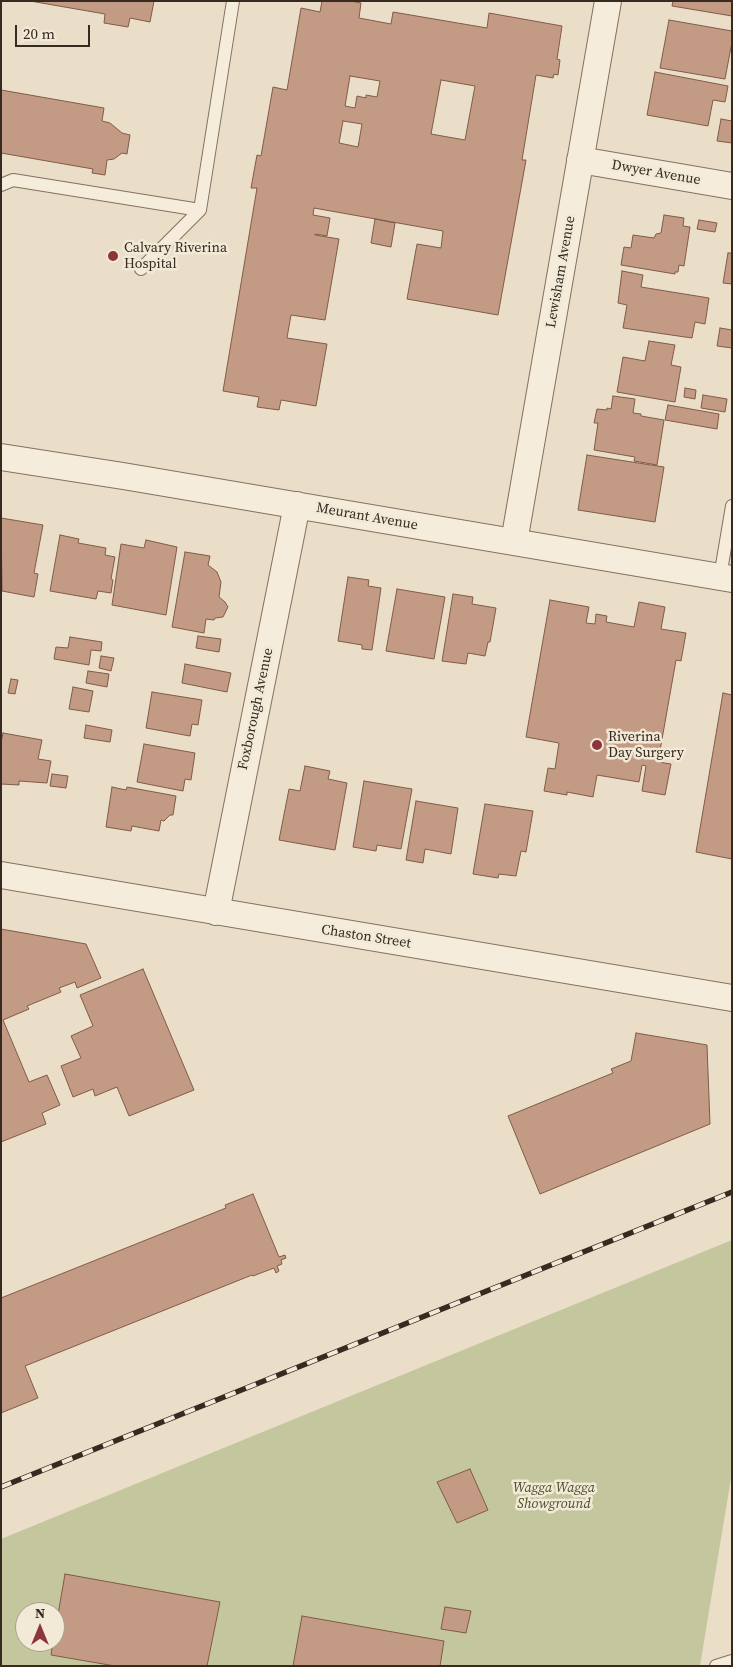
<!DOCTYPE html>
<html>
<head>
<meta charset="utf-8">
<style>
	body { margin:0 }
	#map { position:relative; width:733px; height:1667px; overflow:hidden; background:#eadec8; font-family:"Source Serif 4",serif }
	canvas { display:block }
	.frame { position:absolute; inset:0; border:2px solid #362a21; pointer-events:none }
	.north { position:absolute; left:15px; top:1602px; width:50px; height:50px; box-sizing:border-box; background:#f2e9d7; border:1px solid #a79d8e; border-radius:50%; rotate:0deg; font-size:14px; font-weight:700; line-height:20px; text-align:center; color:#362a21 }
	.north::after { content:''; display:block; margin:auto; width:18px; height:22px; background:#8c363b; clip-path:polygon(50% 0,100% 100%,50% 72%,0 100%) }
	.scale { position:absolute; left:15px; top:25px; width:75px; height:22px; box-sizing:border-box; border:2px solid #362a21; border-top:0; padding-left:6px; font-size:15px; line-height:18px; white-space:nowrap; color:#362a21; -webkit-text-stroke:4px #f2e9d7; paint-order:stroke }
</style>
</head>
<body>
<div id="map">
<canvas width="733" height="1667"></canvas>
<div class="frame"></div>
<div class="north">N</div>
<div class="scale">20 m</div>
</div>
<script>
const g = document.querySelector('canvas').getContext('2d');
g.lineJoin = 'round';
function fill(path, color) { g.fillStyle = color; g.fill(path, 'evenodd'); }
const poly = rows => new Path2D(rows.map(r => 'M' + r).join(''));
function stroke(path, color, width, dash) { g.strokeStyle = color; g.lineWidth = width; g.lineCap = dash ? 'butt' : 'round'; g.setLineDash(dash || []); g.stroke(path); }
function label(font, color, halo, rows, align = 'center') {
  g.font = font + ' "Source Serif 4",serif'; g.lineWidth = 5; g.setLineDash([]); g.textBaseline = 'middle'; g.strokeStyle = halo; g.fillStyle = color; for (const [text, x, y, turn = 0] of rows) {
    g.save(); g.translate(x, y); g.rotate((+turn || 0) * Math.PI / 180); g.textAlign = isNaN(turn) ? turn : align; if (halo) g.strokeText(text, 0, 0); g.fillText(text, 0, 0); g.restore();
  }
}
fill(poly([
	[732,1240,732,1472,700,1666,1,1666,1,1539],
	[25,1612,55,1612,55,1642,25,1642]
]), '#c4c79d');
const building = poly([
	[30,1,154,1,150,22,130,18,128,27,104,23,105,14,30,1],
	[322,1,350,1,361,3,359,18,391,24,393,12,487,28,489,13,562,26,557,59,560,60,558,75,554,74,553,78,536,75,522,160,526,160,498,315,407,299,417,244,441,248,443,231,314,208,313,215,330,218,327,236,315,234,315,235,339,239,325,320,291,315,287,338,327,344,316,406,281,400,279,410,257,407,259,397,223,391,257,188,251,188,257,155,261,156,273,87,287,90,301,8,320,12,322,1],
	[350,76,380,81,377,97,366,95,366,98,357,96,355,108,345,106,350,76],
	[441,80,475,86,465,140,431,134,441,80],
	[343,121,362,124,358,147,339,143,343,121],
	[673,1,732,1,732,16,672,6,673,1],
	[669,20,732,31,732,42,725,79,660,68,669,20],
	[655,72,728,86,725,102,713,100,708,126,647,115,655,72],
	[1,90,104,108,102,121,110,123,122,133,130,135,127,154,122,153,114,159,107,160,105,175,92,173,93,169,1,153,1,90],
	[721,119,732,121,732,143,717,141,721,119],
	[664,215,684,218,683,226,690,227,684,266,679,265,678,272,675,272,675,274,621,265,624,247,631,248,633,235,654,238,656,234,661,233,664,215],
	[375,219,395,223,391,247,371,243,375,219],
	[699,220,717,223,715,232,697,229,699,220],
	[728,253,732,253,732,284,723,283,728,253],
	[622,271,643,275,641,287,709,298,705,324,695,322,692,338,623,328,627,305,618,303,622,271],
	[720,328,732,330,732,348,717,346,720,328],
	[649,341,675,345,671,365,681,367,675,402,617,392,623,357,645,361,649,341],
	[685,388,696,390,695,399,684,397,685,388],
	[703,395,727,399,725,412,701,408,703,395],
	[613,396,635,399,633,413,641,414,641,416,664,420,657,465,634,461,635,457,594,450,598,423,594,423,597,409,607,410,607,408,611,409,613,396],
	[668,405,719,414,717,429,665,420,668,405],
	[587,455,664,467,655,522,578,510,587,455],
	[1,518,43,525,34,573,38,574,34,597,2,591,1,518],
	[60,535,79,539,78,543,106,548,105,555,115,557,111,579,113,580,111,593,98,591,96,599,50,591,60,535],
	[146,540,177,547,166,615,112,605,121,544,144,548,146,540],
	[185,552,210,556,208,565,217,572,221,582,219,597,225,602,228,607,223,617,215,618,214,620,206,619,204,633,172,627,185,552],
	[348,577,369,580,368,586,381,588,372,650,362,649,362,645,338,641,348,577],
	[397,589,445,597,434,659,386,651,397,589],
	[453,594,473,597,472,604,496,608,490,642,488,642,485,656,468,653,466,664,442,661,453,594],
	[550,600,589,607,586,623,595,624,596,614,607,616,606,622,634,627,639,602,665,607,661,629,686,633,681,661,676,660,658,762,671,764,665,795,642,791,646,766,642,765,639,782,597,775,593,797,567,792,567,795,544,791,548,768,555,769,559,743,526,737,550,600],
	[198,636,221,639,219,652,196,648,198,636],
	[70,637,102,642,101,651,91,650,89,665,54,659,56,647,68,648,70,637],
	[101,656,114,658,111,671,99,668,101,656],
	[185,664,231,673,227,692,182,683,185,664],
	[88,671,109,674,107,687,86,683,88,671],
	[11,679,18,680,15,694,8,693,11,679],
	[73,687,93,691,89,712,69,709,73,687],
	[152,692,202,700,198,725,192,724,190,736,146,728,152,692],
	[723,693,732,695,732,859,696,852,723,693],
	[86,725,112,730,110,742,84,738,86,725],
	[3,733,42,740,38,759,51,761,47,783,19,781,19,785,1,784,1,743,3,733],
	[144,744,195,753,191,780,185,779,183,791,137,782,144,744],
	[305,766,330,771,328,779,347,783,335,850,279,840,289,789,300,791,305,766],
	[52,774,68,776,66,788,50,786,52,774],
	[364,781,412,789,401,849,377,845,376,851,353,847,364,781],
	[112,787,126,790,127,787,176,796,173,815,170,815,164,821,161,820,159,831,132,826,131,831,106,827,112,787],
	[416,801,458,808,451,854,425,849,423,863,406,860,416,801],
	[485,804,533,811,526,852,521,851,516,876,499,874,498,878,473,874,485,804],
	[1,929,86,944,101,978,77,988,75,982,59,988,61,992,27,1006,29,1009,3,1020,29,1082,47,1075,60,1105,42,1113,46,1124,1,1142,1,929],
	[143,969,194,1090,129,1116,117,1087,95,1096,93,1089,73,1097,61,1066,81,1058,71,1036,93,1026,80,995,143,969],
	[636,1033,707,1045,710,1124,540,1194,508,1116,613,1073,611,1069,631,1061,636,1033],
	[253,1194,279,1257,285,1255,286,1258,281,1260,282,1264,277,1266,279,1271,276,1273,274,1268,253,1276,252,1275,25,1366,38,1398,1,1413,1,1298,226,1208,225,1205,253,1194],
	[470,1469,488,1510,457,1523,437,1482,470,1469],
	[65,1574,220,1602,207,1666,115,1666,51,1655,53,1642,55,1642,55,1632,65,1574],
	[445,1607,471,1611,466,1633,441,1629,445,1607],
	[302,1616,444,1641,440,1666,293,1666,302,1616]
]);
fill(building, '#c39a83');
stroke(building, '#805b48', 1);
const lane = poly([
	[1,185,13,180,200,210],
	[141,269,200,210,233,1],
	[720,577,732,506],
	[716,1666,732,1661]
]);
const street = poly([
	[580,160,732,186],
	[1,457,123,476,732,579],
	[514,542,608,1],
	[1,875,732,998],
	[216,912,297,505]
]);
stroke(lane, '#84715f', 14);
stroke(street, '#84715f', 28);
stroke(lane, '#f5ecdb', 12);
stroke(street, '#f5ecdb', 26);
const rail = poly([
	[1,1487,732,1192]
]);
stroke(rail, '#362a21', 5.5);
stroke(rail, '#f2e9d7', 4, [11]);
for (const [x, y, r, color] of [
	[113,256,6,"#8c363b"],
	[597,745,6,"#8c363b"]
]) { const dot = new Path2D(); dot.arc(x, y, r, 0, 2 * Math.PI); g.fillStyle = color; g.fill(dot); stroke(dot, '#f2e9d7', 2); }
label('14px', '#362a21', '#f2e9d7', [
	["Dwyer Avenue",656,173,10],
	["Lewisham Avenue",561,272,-80],
	["Meurant Avenue",367,517,10],
	["Foxborough Avenue",256,709,-78],
	["Chaston Street",366,937,9]
]);
label('14px', '#362a21', '#f2e9d7', [
	["Calvary Riverina",124,248],
	["Hospital",124,264],
	["Riverina",608,737],
	["Day Surgery",608,753]
], 'left');
label('italic 14px', '#48502a', '#f2e9d7', [
	["Wagga Wagga",554,1488],
	["Showground",554,1504]
]);
</script>
</body>
</html>
